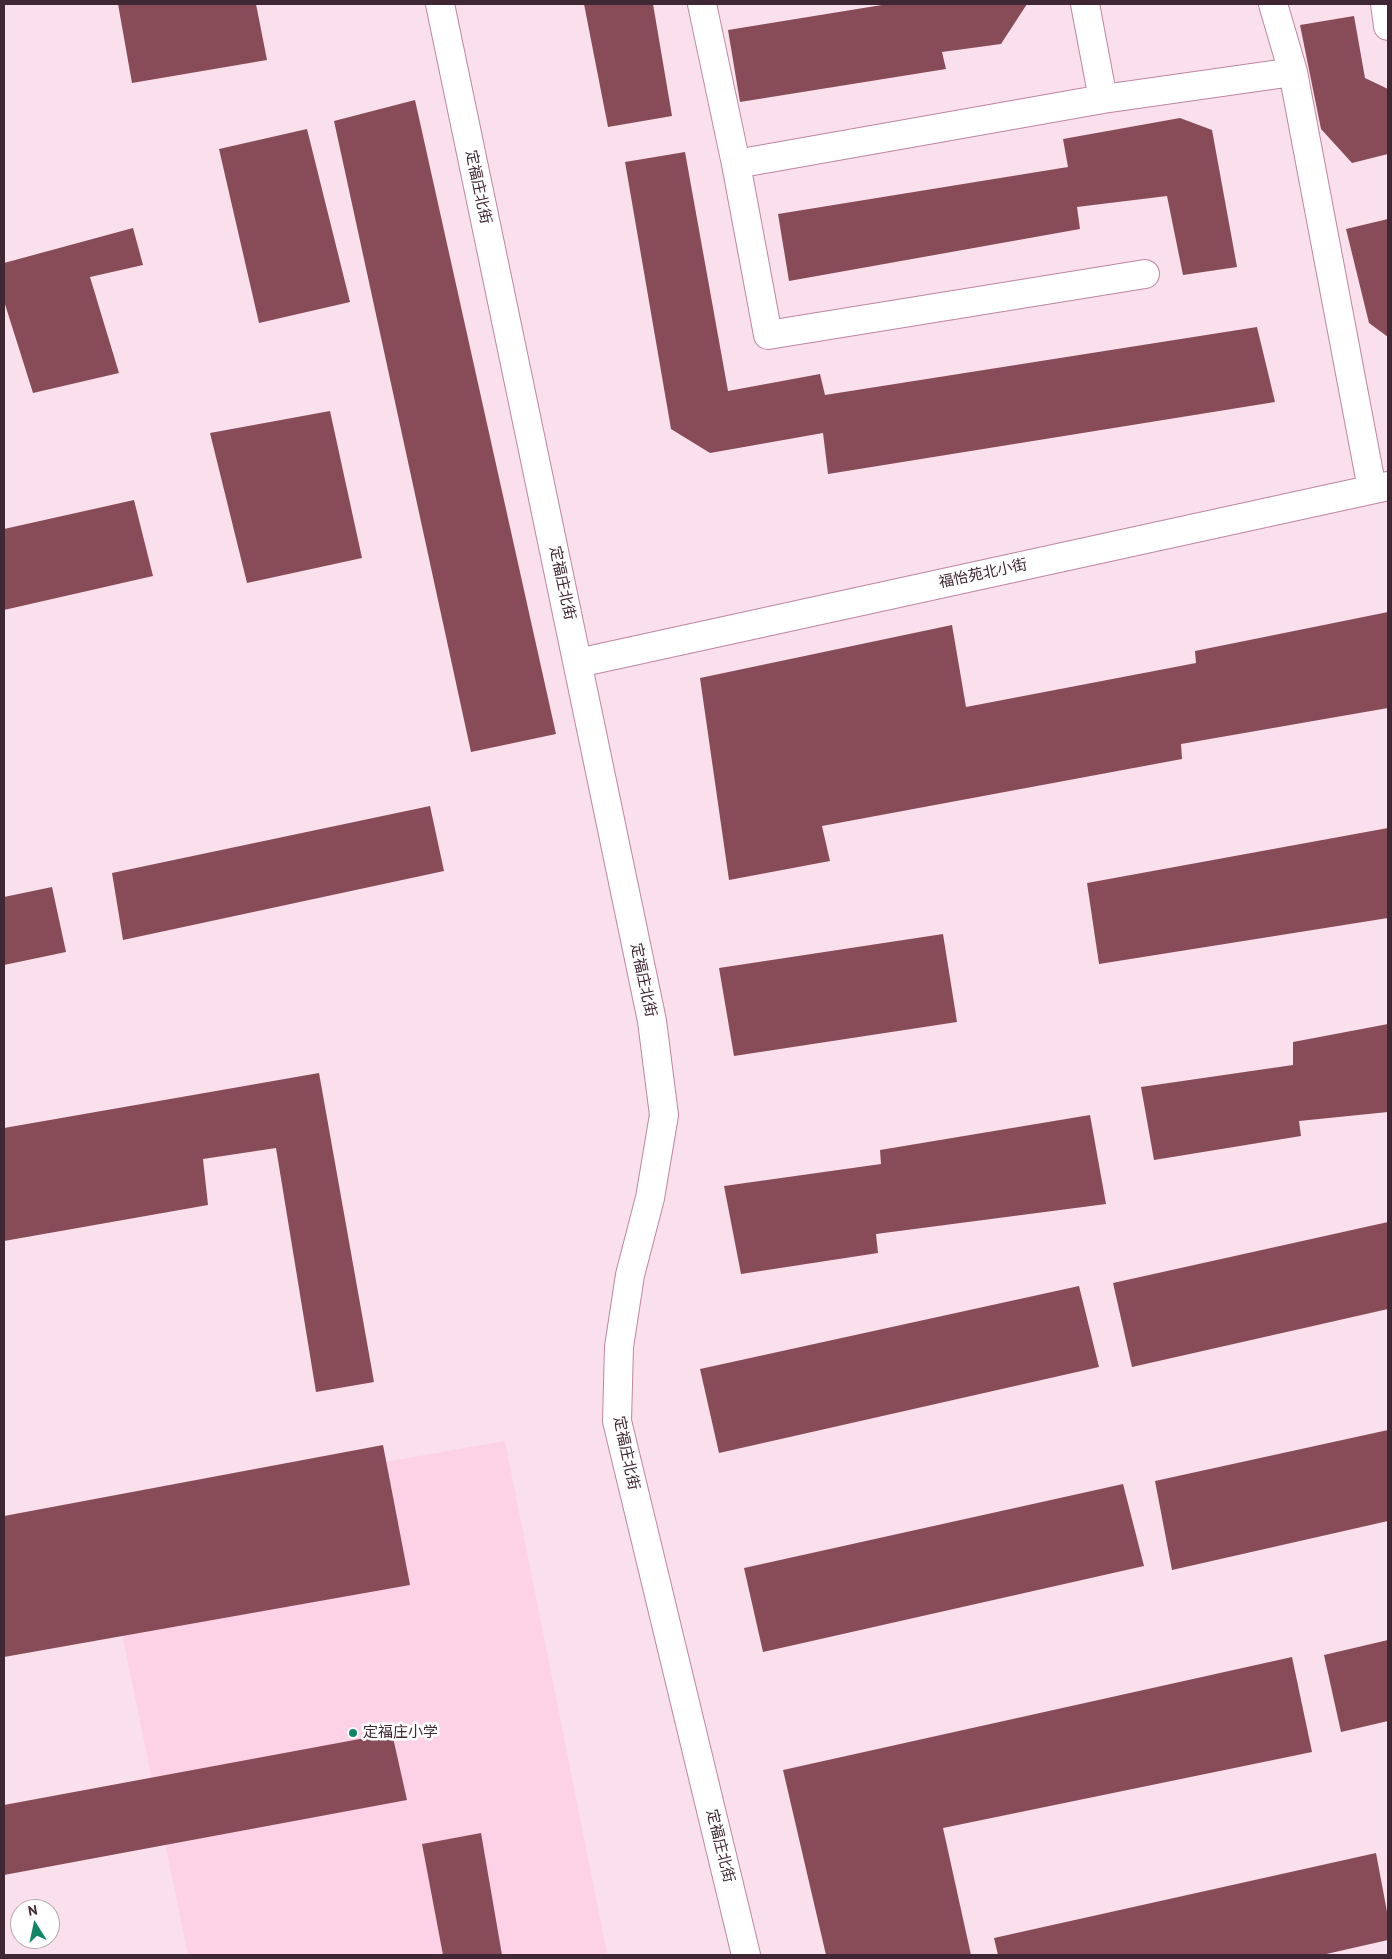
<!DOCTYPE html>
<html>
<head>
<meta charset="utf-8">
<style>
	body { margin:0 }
	#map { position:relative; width:1392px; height:1959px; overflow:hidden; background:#fae0ec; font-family:"PT Sans",sans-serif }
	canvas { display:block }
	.frame { position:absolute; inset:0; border:5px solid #3f2733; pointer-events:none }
	.north { position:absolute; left:10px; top:1899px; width:50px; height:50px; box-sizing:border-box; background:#fff; border:1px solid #b2a9ad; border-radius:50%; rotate:350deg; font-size:14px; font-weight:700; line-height:20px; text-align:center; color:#3f2733 }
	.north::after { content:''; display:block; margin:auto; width:18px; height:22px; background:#118666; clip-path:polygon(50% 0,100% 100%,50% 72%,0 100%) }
</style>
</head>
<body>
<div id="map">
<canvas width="1392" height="1959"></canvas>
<div class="frame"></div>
<div class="north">N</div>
</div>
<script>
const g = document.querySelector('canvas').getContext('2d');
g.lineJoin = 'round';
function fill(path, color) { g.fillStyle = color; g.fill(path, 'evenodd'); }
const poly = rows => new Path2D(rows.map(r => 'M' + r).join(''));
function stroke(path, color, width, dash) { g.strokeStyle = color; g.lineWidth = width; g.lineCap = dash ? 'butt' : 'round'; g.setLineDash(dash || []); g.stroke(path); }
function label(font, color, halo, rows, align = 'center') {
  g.font = font + ' "PT Sans","Noto Sans SC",sans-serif'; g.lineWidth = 5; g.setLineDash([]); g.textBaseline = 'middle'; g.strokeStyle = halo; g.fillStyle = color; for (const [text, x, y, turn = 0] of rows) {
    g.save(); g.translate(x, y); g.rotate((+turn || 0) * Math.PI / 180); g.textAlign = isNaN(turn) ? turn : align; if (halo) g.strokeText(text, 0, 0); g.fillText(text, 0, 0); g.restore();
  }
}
fill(poly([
	[505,1441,607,1953,599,1955,188,1955,97,1512]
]), '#fdd2e6');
fill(poly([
	[118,4,256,4,267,60,132,83],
	[584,4,653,4,672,116,608,127],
	[888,4,1027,4,1001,44,942,52,946,69,740,102,728,30],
	[1354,16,1365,78,1388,89,1388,154,1352,163,1321,129,1300,25],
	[415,100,556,734,471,752,334,121],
	[1180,118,1212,130,1237,267,1183,275,1167,196,1077,207,1080,229,789,281,778,214,1068,167,1063,139],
	[307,129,350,302,259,323,219,149],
	[685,152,728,391,820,374,825,395,1257,327,1275,402,828,474,823,433,710,453,671,429,625,162],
	[1388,219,1388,337,1369,323,1346,229],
	[133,228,143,265,90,277,119,373,33,393,4,301,4,263],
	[330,411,362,558,247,583,210,433],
	[134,500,153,576,4,610,4,529],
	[1388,612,1388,708,1181,744,1182,759,822,826,830,861,729,880,700,678,952,625,966,707,1196,663,1195,651],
	[430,806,444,871,123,940,112,873],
	[1388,828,1388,918,1099,964,1087,883],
	[52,887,66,952,4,965,4,897],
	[943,934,957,1022,734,1056,719,968],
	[1388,1024,1388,1112,1299,1121,1301,1136,1154,1160,1141,1087,1293,1065,1293,1042],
	[319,1073,374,1382,316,1392,276,1148,203,1159,208,1205,4,1241,4,1128],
	[1090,1115,1106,1204,876,1234,878,1253,741,1274,724,1186,881,1164,880,1150],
	[1388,1222,1388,1309,1132,1367,1113,1283],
	[1079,1286,1099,1367,719,1453,700,1369],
	[1388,1430,1388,1521,1172,1570,1155,1481],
	[383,1445,410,1585,4,1657,4,1516],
	[1123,1484,1144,1566,763,1652,744,1568],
	[1388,1640,1388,1721,1341,1732,1324,1655],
	[1292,1657,1312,1752,943,1828,971,1955,826,1955,783,1770],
	[392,1733,407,1800,4,1875,4,1805],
	[481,1833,502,1955,443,1955,422,1844],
	[1376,1853,1388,1917,1388,1940,1322,1955,998,1955,994,1938]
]), '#884c58');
const minor = poly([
	[440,4,652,1021,664,1115,650,1198,630,1275,619,1347,617,1421,746,1955],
	[702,4,736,164],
	[1085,4,1103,99,1293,72],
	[1273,4,1293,72,1372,489],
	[1385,4,1388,26],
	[1103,99,736,164,768,335,1145,274],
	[578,663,1388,486]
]);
stroke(minor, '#bf85a2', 30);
stroke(minor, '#fff', 28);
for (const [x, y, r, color] of [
	[353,1733,5,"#118666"]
]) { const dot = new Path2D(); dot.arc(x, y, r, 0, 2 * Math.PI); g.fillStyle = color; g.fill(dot); stroke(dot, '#fff', 2); }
label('15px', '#3f2733', '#fff', [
	["定福庄北街",478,187,78],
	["福怡苑北小街",983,574,-12],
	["定福庄北街",562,583,78],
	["定福庄北街",643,980,78],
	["定福庄北街",626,1453,78],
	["定福庄北街",720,1846,76]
]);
label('15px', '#3f2733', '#fff', [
	["定福庄小学",363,1733]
], 'left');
</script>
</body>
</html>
